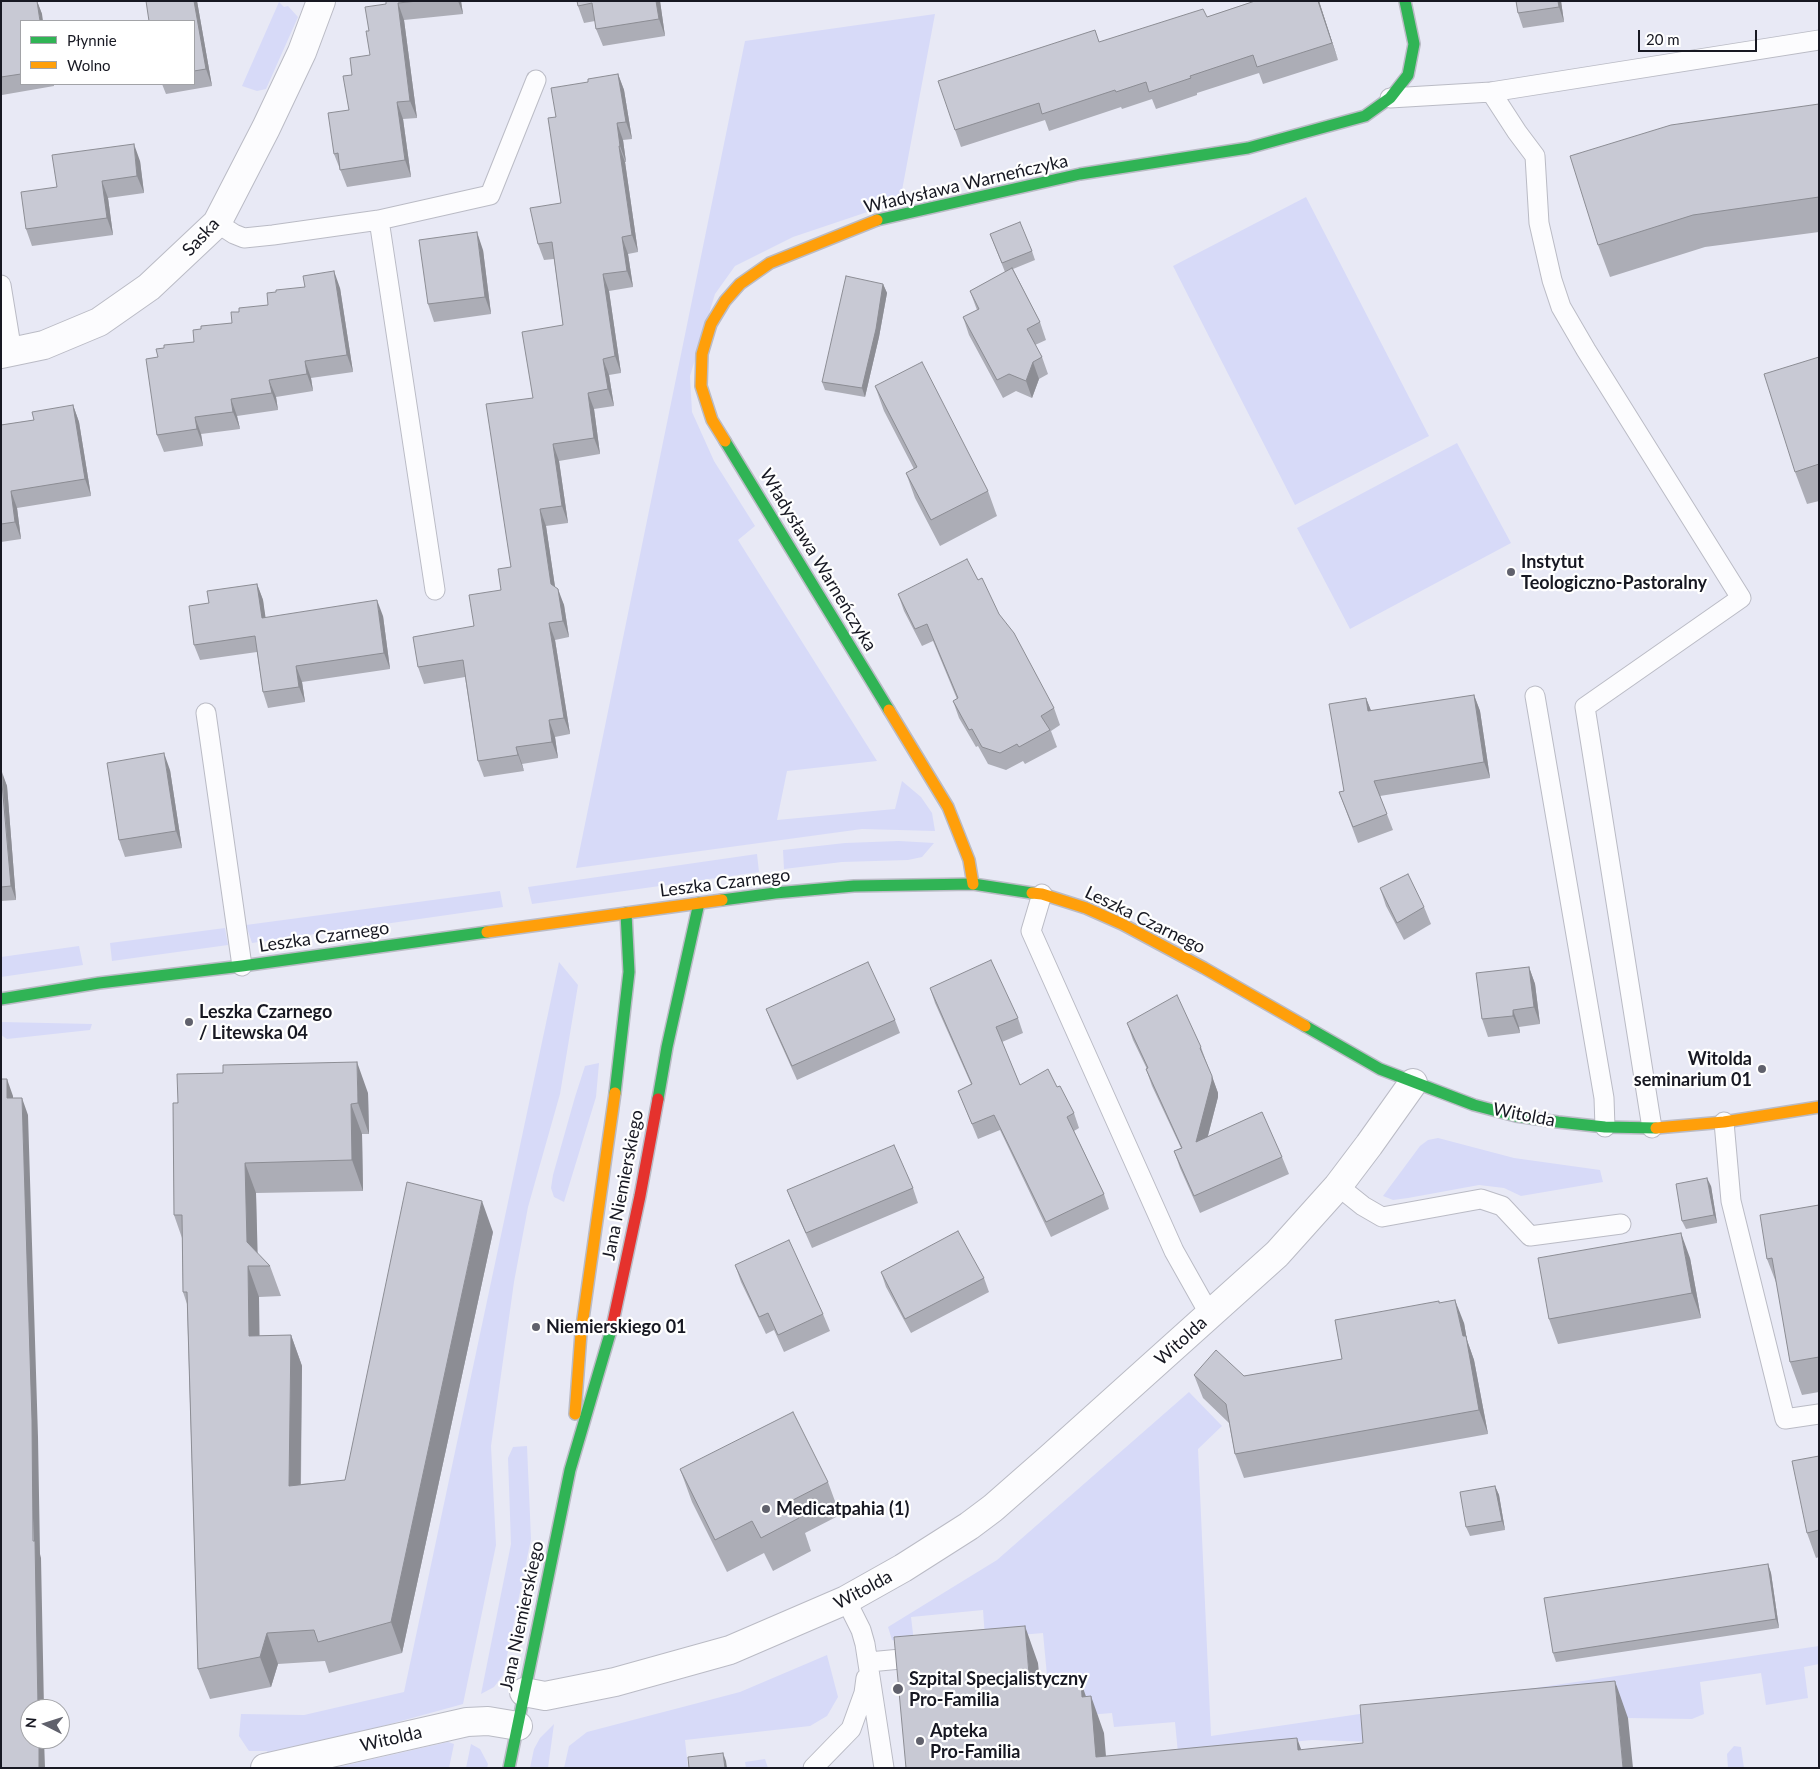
<!DOCTYPE html>
<html>
<head>
<meta charset="utf-8">
<style>
	body { margin:0 }
	#map { position:relative; width:1820px; height:1769px; overflow:hidden; background:#e8e9f5; font-family:Lato,sans-serif }
	canvas { display:block }
	.frame { position:absolute; inset:0; border:2px solid #171822; pointer-events:none }
	.legend { position:absolute; left:20px; top:20px; width:175px; height:65px; box-sizing:border-box; background:#fff; border:1px solid #a2a3a7; margin:0; padding:6px 9px; list-style:none; font-size:15px; color:#171822 }
	.legend li { display:flex; align-items:center; gap:10px; height:25px }
	.legend b { width:25px; border:1px solid #a2a3a7 }
	.north { position:absolute; left:20px; top:1699px; width:50px; height:50px; box-sizing:border-box; background:#fff; border:1px solid #a2a3a7; border-radius:50%; rotate:275deg; font-size:14px; font-weight:700; line-height:20px; text-align:center; color:#171822 }
	.north::after { content:''; display:block; margin:auto; width:18px; height:22px; background:#60616c; clip-path:polygon(50% 0,100% 100%,50% 72%,0 100%) }
	.scale { position:absolute; left:1638px; top:30px; width:119px; height:22px; box-sizing:border-box; border:2px solid #171822; border-top:0; padding-left:6px; font-size:15px; line-height:18px; white-space:nowrap; color:#171822; -webkit-text-stroke:4px #fff; paint-order:stroke }
</style>
</head>
<body>
<div id="map">
<canvas width="1820" height="1769"></canvas>
<div class="frame"></div>
<ul class="legend">
<li><b style="height:6px;background:#30b455"></b>Płynnie</li>
<li><b style="height:6px;background:#ff9f0a"></b>Wolno</li>
</ul>
<div class="north">N</div>
<div class="scale">20 m</div>
</div>
<script>
const g = document.querySelector('canvas').getContext('2d');
g.lineJoin = 'round';
function fill(path, color) { g.fillStyle = color; g.fill(path, 'evenodd'); }
const poly = rows => new Path2D(rows.map(r => 'M' + r).join(''));
function stroke(path, color, width, dash) { g.strokeStyle = color; g.lineWidth = width; g.lineCap = dash ? 'butt' : 'round'; g.setLineDash(dash || []); g.stroke(path); }
function label(font, color, halo, rows, align = 'center') {
  g.font = font + ' Lato,sans-serif'; g.lineWidth = 4.5; g.setLineDash([]); g.textBaseline = 'middle'; g.strokeStyle = halo; g.fillStyle = color; for (const [text, x, y, turn = 0] of rows) {
    g.save(); g.translate(x, y); g.rotate((+turn || 0) * Math.PI / 180); g.textAlign = isNaN(turn) ? turn : align; if (halo) g.strokeText(text, 0, 0); g.fillText(text, 0, 0); g.restore();
  }
}
fill(poly([
	[279,2,284,7,288,6,298,17,266,89,257,91,242,86],
	[935,14,900,201,793,237,735,266,715,294,690,376,692,412,714,461,755,526,738,540,877,761,787,771,777,820,895,809,902,781,921,797,932,813,935,831,862,829,576,868,745,41],
	[1306,197,1429,436,1295,505,1173,266],
	[1457,443,1511,543,1350,629,1297,528],
	[899,841,934,843,922,857,908,860,842,862,784,869,783,850,845,843],
	[757,854,759,872,532,904,528,887],
	[500,891,503,907,252,943,246,925],
	[225,928,228,945,112,961,110,943],
	[79,946,83,965,1,977,1,957],
	[559,962,578,985,560,1094,528,1207,514,1282,491,1446,496,1545,463,1704,270,1757,267,1751,249,1751,239,1736,241,1714,304,1715,404,1692],
	[1,1022,92,1024,90,1030,7,1039,1,1035],
	[599,1063,596,1097,564,1202,554,1197,551,1188,553,1175,575,1097,585,1066],
	[1438,1138,1514,1158,1600,1170,1603,1182,1521,1196,1504,1188,1479,1185,1408,1198,1393,1200,1383,1196,1420,1146,1428,1140],
	[1189,1392,1222,1426,1198,1449,1211,1736,1819,1646,1819,1664,1804,1667,1808,1698,1766,1705,1761,1673,1700,1682,1704,1714,1692,1719,1628,1718,1373,1742,1312,1740,1178,1753,1175,1722,1114,1727,1112,1713,1051,1718,1043,1633,985,1638,983,1610,911,1617,914,1642,903,1643,892,1640,888,1627,997,1560],
	[527,1446,531,1539,503,1675,494,1687,481,1694,511,1544,508,1458,513,1447],
	[827,1655,838,1697,827,1716,810,1726,685,1740,688,1768,564,1768,569,1746,587,1732,740,1692],
	[554,1724,548,1768,530,1768,534,1749,540,1738],
	[448,1742,454,1744,449,1768,334,1768],
	[471,1744,480,1749,488,1764,487,1768,466,1768],
	[1734,1746,1741,1747,1744,1768,1728,1768,1727,1754],
	[765,1759,768,1768,746,1768,745,1762]
]), '#d7daf8');
const lane = poly([
	[1491,92,1517,132,1535,156,1539,223,1552,280,1561,307,1586,350,1741,598,1585,707,1652,1128],
	[1390,98,1491,92,1819,40],
	[379,220,435,590],
	[217,223,234,234,244,238,273,235,379,220,490,195,536,80],
	[1,285,12,352],
	[1535,696,1604,1098,1605,1127],
	[206,713,242,966],
	[1042,894,1031,931,1174,1251,1210,1315],
	[1724,1122,1731,1201,1785,1419,1819,1414],
	[1338,1186,1363,1206,1382,1217,1481,1199,1502,1206,1530,1236,1621,1224],
	[846,1600,861,1630,865,1644,884,1768],
	[869,1662,922,1657],
	[813,1768,851,1729,864,1693,866,1678]
]);
const street = poly([
	[1,354,44,345,99,322,149,287,217,223,266,128,302,52,321,1],
	[524,1692,545,1696,615,1682,730,1650,846,1600,903,1568,969,1526,993,1508,1050,1458,1277,1254,1338,1186,1369,1145,1413,1083],
	[265,1768,467,1722,488,1721,518,1726]
]);
const fast = poly([
	[877,220,1080,174,1248,148,1365,116,1390,98,1408,75,1414,44,1405,1],
	[725,441,889,710],
	[722,900,775,893,854,886,973,884,1032,893],
	[1,999,99,983,242,966,487,932],
	[1305,1026,1380,1069,1474,1105,1516,1116,1558,1122,1605,1127,1656,1128],
	[615,1093,629,972,626,913],
	[658,1099,667,1047,699,903],
	[509,1768,570,1470,612,1327]
]);
const slow = poly([
	[725,441,712,420,701,386,702,354,711,324,725,301,740,284,770,263,877,220],
	[889,710,948,807,969,860,973,884],
	[1032,893,1042,894,1086,908,1122,924,1204,968,1305,1026],
	[487,932,722,900],
	[1656,1128,1724,1122,1819,1107],
	[575,1414,581,1333,615,1093]
]);
const jam = poly([
	[612,1327,640,1196,658,1099]
]);
stroke(lane, '#babbc5', 21);
stroke(street, '#babbc5', 30);
stroke(fast, '#babbc5', 14);
stroke(slow, '#babbc5', 14);
stroke(jam, '#babbc5', 14);
stroke(lane, '#fcfcfe', 19);
stroke(street, '#fcfcfe', 28);
stroke(fast, '#30b455', 11);
stroke(slow, '#ff9f0a', 11);
stroke(jam, '#e5322d', 11);
fill(poly([
	[1,1,37,1,42,14,21,21,21,84,54,84,54,86,2,95],
	[146,1,197,1,212,86,166,94,162,84,194,84,194,21],
	[386,1,461,1,463,14,404,20,417,118,403,119,411,177,347,187,334,154,349,110,352,75,370,55,369,31,386,4],
	[577,1,660,1,665,36,603,46,596,29,595,21,584,23,578,6],
	[1255,1,1319,1,1338,60,1263,84,1259,73,1197,93,1197,95,1156,109,1152,99,1122,109,1121,107,1049,131,1045,120,961,147,955,130,1100,42,1207,17],
	[1516,1,1561,1,1564,22,1523,28,1518,13],
	[618,74,624,90,632,139,623,140,626,162,625,162,638,252,628,254,633,287,609,291,621,373,609,375,614,406,594,409,600,454,559,461,568,523,546,526,555,587,564,605,569,637,555,640,570,734,555,737,558,758,522,764,524,771,484,777,478,761,465,677,424,684,418,667,474,626,501,590,511,567,533,398,563,325,554,259,544,260,538,244,561,203,556,117,588,82],
	[1819,104,1819,232,1705,247,1610,277,1598,245],
	[140,161,144,193,108,198,113,235,32,246,26,229,57,187],
	[990,234,1032,251,1035,260,1013,269,1040,322,1046,340,1035,345,1042,357,1048,374,1039,379,1032,398,1016,391,1003,398,969,335,963,317,977,310,970,291,1005,272],
	[483,250,491,314,434,322,428,304],
	[883,284,887,293,879,337,865,397,825,390,822,382],
	[340,288,353,372,311,378,313,391,276,397,278,410,237,416,240,429,201,434,203,446,164,452,157,435,158,357,164,348,194,342,201,329,232,323,239,312],
	[1819,357,1819,501,1807,504,1795,472],
	[875,386,988,491,997,516,940,546,915,498,906,473,914,469,884,411],
	[73,405,79,422,91,496,17,508,21,539,1,542,1,425,34,420],
	[978,580,999,614,1054,708,1060,725,1051,731,1057,747,1025,764,1023,761,1006,770,988,764,978,746,976,747,959,718,953,701,957,699,933,641,922,646,904,611,898,594],
	[257,584,263,600,265,618,383,616,390,669,302,682,305,702,268,708,263,692,257,652,200,660,194,645,209,603],
	[1474,695,1480,711,1490,778,1380,796,1393,830,1358,843,1339,792,1344,791,1366,698,1371,711],
	[170,770,182,848,125,857,119,840],
	[1,772,7,786,16,900,1,901],
	[1380,888,1424,907,1431,924,1404,940,1386,906],
	[1529,967,1535,984,1540,1024,1519,1027,1520,1033,1488,1037,1482,1019],
	[930,988,1018,1018,1023,1033,1002,1042,1020,1085,1057,1087,1074,1113,1079,1128,1074,1131,1104,1194,1109,1209,1051,1237,1000,1130,978,1139,958,1091,971,1084,935,1003],
	[766,1009,895,1020,900,1033,797,1080,771,1022],
	[1127,1023,1201,1047,1207,1064,1218,1093,1218,1097,1208,1136,1282,1157,1289,1174,1200,1213,1180,1168,1174,1151,1181,1148,1152,1086,1146,1069,1147,1069,1133,1040],
	[368,1093,369,1134,362,1134,363,1191,256,1193,257,1253,270,1266,281,1296,259,1297,259,1336,291,1335,302,1366,301,1484,345,1480,493,1232,402,1653,329,1673,325,1661,278,1664,271,1687,210,1699,198,1669,187,1304,183,1292,182,1238,174,1215,173,1103],
	[1711,1186,1717,1223,1686,1229,1682,1221],
	[913,1188,918,1203,812,1248,793,1205,787,1190],
	[1819,1205,1819,1392,1802,1395,1790,1362,1777,1285,1767,1259],
	[1690,1258,1701,1318,1558,1344,1549,1319],
	[735,1265,823,1314,830,1331,784,1352,774,1330,766,1334,741,1282],
	[881,1272,984,1278,989,1292,911,1333,886,1287],
	[1439,1303,1464,1323,1467,1340,1474,1360,1488,1434,1244,1478,1235,1454,1229,1423,1203,1398,1194,1375,1244,1376,1342,1359],
	[1819,1456,1819,1557,1816,1558,1807,1533],
	[680,1469,828,1482,840,1515,805,1533,811,1551,773,1571,764,1553,727,1572,692,1502],
	[1495,1486,1499,1495,1505,1530,1470,1536,1466,1527],
	[1768,1564,1771,1573,1779,1628,1556,1662,1553,1653]
]), '#acadb6');
fill(poly([
	[37,1,42,14,43,21,40,21],
	[194,1,197,1,212,86,206,69],
	[458,1,461,1,463,14],
	[656,1,660,1,665,36,659,19],
	[1318,1,1319,1,1338,60,1332,43],
	[1558,1,1561,1,1564,22,1559,7],
	[398,3,404,20,417,118,410,101],
	[618,74,624,90,632,139,626,122],
	[397,102,403,119,411,177,405,160],
	[617,123,623,140,626,162,620,146],
	[134,144,140,161,144,193,137,176],
	[619,146,625,162,638,252,632,235],
	[102,181,108,198,113,235,107,218],
	[477,232,483,250,491,314,485,297],
	[622,237,628,254,633,287,627,271],
	[334,271,340,288,353,372,347,355],
	[603,274,609,291,621,373,615,356],
	[883,284,887,293,879,337,865,397,862,388],
	[603,359,609,375,614,406,608,389],
	[305,361,311,378,313,391,307,374],
	[1033,362,1039,379,1032,398,1026,381],
	[269,380,276,397,278,410,272,393],
	[588,393,594,409,600,454,594,438],
	[231,399,237,416,240,429,233,412],
	[73,405,79,422,91,496,85,479],
	[195,417,201,434,203,446,197,429],
	[553,444,559,461,568,523,562,506],
	[11,491,17,508,21,539,15,522],
	[540,509,546,526,557,600,551,584],
	[257,584,263,600,268,634,262,618],
	[558,589,564,605,569,637,563,621],
	[377,600,383,616,390,669,384,653],
	[549,623,555,640,570,734,564,718],
	[296,666,302,682,305,702,299,687],
	[1474,695,1480,711,1490,778,1484,762],
	[1366,698,1372,713,1368,711],
	[549,720,555,737,558,758,552,742],
	[516,747,522,764,524,771,518,755],
	[164,753,170,770,182,848,176,831],
	[2,772,7,786,16,900,11,886],
	[1529,967,1535,984,1540,1024,1534,1007],
	[1513,1010,1519,1027,1520,1033,1513,1016],
	[357,1062,368,1093,369,1134,358,1103],
	[1212,1076,1218,1093,1218,1097,1202,1158,1196,1142],
	[7,1079,13,1096,13,1115,7,1098],
	[22,1098,28,1115,38,1437,40,1554,41,1558,44,1709,38,1709],
	[351,1104,362,1134,363,1191,352,1160],
	[245,1163,256,1193,258,1266,247,1242],
	[1707,1178,1711,1186,1717,1223,1714,1215],
	[482,1201,493,1232,402,1653,391,1622],
	[1681,1233,1690,1258,1701,1318,1692,1293],
	[248,1266,259,1297,260,1367,249,1336],
	[1455,1300,1464,1323,1467,1340,1474,1360,1488,1434,1479,1410],
	[291,1335,302,1366,300,1516,289,1486],
	[1495,1486,1499,1495,1505,1530,1502,1521],
	[1768,1564,1771,1573,1779,1628,1776,1619],
	[1025,1626,1038,1663,1044,1723,1030,1686],
	[267,1633,278,1664,271,1687,260,1657],
	[1615,1681,1628,1718,1633,1768,1623,1768],
	[1081,1682,1092,1714,1091,1696,1104,1733,1107,1768,1096,1757,1082,1697],
	[1297,1738,1308,1768,1298,1750],
	[39,1739,44,1739,45,1768,39,1768],
	[723,1753,726,1761,727,1768,725,1768]
]), '#8c8d94');
const building = poly([
	[1,1,37,1,40,21,21,21,21,74,1,77,1,1],
	[146,1,194,1,206,69,194,71,194,21,149,21,146,1],
	[386,1,418,1,398,3,410,101,397,102,405,160,340,170,338,153,334,154,328,113,349,110,343,76,352,75,350,58,370,55,366,31,369,31,365,7,386,4,386,1],
	[577,1,656,1,659,19,596,29,592,3,578,6,577,1],
	[1255,1,1318,1,1332,43,1257,67,1253,55,1190,76,1191,78,1149,92,1146,82,1116,92,1115,90,1042,114,1039,103,955,130,938,81,1095,30,1099,42,1203,9,1207,17,1255,1],
	[1516,1,1558,1,1559,7,1518,13,1516,1],
	[618,74,626,122,617,123,620,146,619,146,632,235,622,237,627,271,603,274,615,356,603,359,608,389,588,393,594,438,553,444,562,506,540,509,551,584,558,589,563,621,549,623,564,718,549,720,552,742,516,747,518,755,478,761,463,660,418,667,413,637,474,626,469,595,501,590,498,569,511,567,486,404,533,398,522,332,563,325,552,242,538,244,530,208,561,203,548,118,556,117,551,88,588,82,588,79,618,74],
	[1819,104,1819,197,1693,215,1598,245,1570,156,1671,125,1819,104],
	[134,144,137,176,102,181,107,218,26,229,21,192,57,187,52,155,134,144],
	[1020,222,1032,251,1002,263,990,234,1020,222],
	[477,232,485,297,428,304,419,240,477,232],
	[1012,268,1040,322,1027,329,1042,357,1033,362,1026,381,1009,374,997,380,963,317,979,309,970,291,1012,268],
	[334,271,347,355,305,361,307,374,269,380,272,393,231,399,233,412,195,417,197,429,157,435,146,359,158,357,156,349,164,348,164,345,194,342,193,330,201,329,201,326,232,323,231,312,239,312,239,308,268,305,267,293,276,292,276,290,305,287,303,276,334,271],
	[846,276,883,284,876,329,862,388,822,382,846,276],
	[1819,357,1819,464,1795,472,1764,374,1819,357],
	[922,362,988,491,931,520,906,473,917,467,875,386,922,362],
	[73,405,85,479,11,491,15,522,1,524,1,425,34,420,32,412,73,405],
	[967,559,978,580,982,578,999,614,1014,633,1054,708,1041,716,1050,730,1019,747,1017,744,1000,753,982,747,972,729,969,730,953,701,958,698,927,624,915,629,898,594,967,559],
	[257,584,262,618,377,600,384,653,296,666,299,687,263,692,255,636,194,645,189,606,209,603,207,591,257,584],
	[1474,695,1484,762,1374,781,1387,814,1353,827,1339,792,1344,791,1329,704,1366,698,1368,711,1474,695],
	[164,753,176,831,119,840,107,763,164,753],
	[1,772,11,886,1,887,1,772],
	[1408,874,1424,907,1397,923,1380,888,1408,874],
	[991,960,1018,1018,996,1027,1020,1085,1048,1069,1057,1087,1060,1086,1074,1113,1067,1117,1104,1194,1046,1222,994,1115,972,1124,958,1091,972,1084,930,988,991,960],
	[868,962,895,1020,792,1066,766,1009,868,962],
	[1529,967,1534,1007,1513,1010,1513,1016,1482,1019,1476,973,1529,967],
	[1177,995,1201,1047,1200,1048,1212,1076,1212,1081,1196,1142,1262,1112,1282,1157,1194,1196,1174,1151,1182,1148,1146,1069,1148,1068,1127,1023,1177,995],
	[357,1062,358,1103,351,1104,352,1160,245,1163,247,1242,270,1266,248,1266,249,1336,291,1335,289,1486,345,1480,407,1182,482,1201,391,1622,318,1642,314,1630,267,1633,260,1657,198,1669,187,1292,183,1292,182,1215,174,1215,173,1103,178,1103,177,1074,223,1073,223,1065,357,1062],
	[1,1079,7,1079,7,1098,22,1098,32,1420,33,1541,35,1541,38,1709,30,1709,30,1739,39,1739,39,1768,1,1768,1,1079],
	[894,1145,913,1188,806,1233,787,1190,894,1145],
	[1707,1178,1714,1215,1682,1221,1676,1184,1707,1178],
	[1819,1205,1819,1357,1790,1362,1772,1258,1767,1259,1760,1215,1819,1205],
	[958,1231,984,1278,905,1319,881,1272,958,1231],
	[1681,1233,1692,1293,1549,1319,1538,1258,1681,1233],
	[789,1240,823,1314,778,1335,768,1313,759,1317,735,1265,789,1240],
	[1455,1300,1463,1336,1466,1336,1479,1410,1235,1454,1226,1404,1194,1375,1216,1350,1244,1376,1342,1359,1335,1320,1439,1301,1439,1303,1455,1300],
	[793,1412,828,1482,791,1501,799,1518,761,1538,752,1521,715,1540,680,1469,793,1412],
	[1819,1456,1819,1530,1807,1533,1792,1461,1819,1456],
	[1495,1486,1502,1521,1466,1527,1460,1492,1495,1486],
	[1768,1564,1776,1619,1553,1653,1544,1598,1768,1564],
	[1025,1626,1030,1686,1081,1682,1082,1697,1091,1696,1096,1757,1297,1738,1298,1750,1363,1743,1360,1705,1615,1681,1623,1768,906,1768,894,1637,1025,1626],
	[723,1753,725,1768,689,1768,688,1757,723,1753]
]);
fill(building, '#c8c9d4');
stroke(building, '#8c8d94', 1);
for (const [x, y, r, color] of [
	[1511,572,5,"#60616c"],
	[189,1022,5,"#60616c"],
	[1762,1069,5,"#60616c"],
	[536,1327,5,"#60616c"],
	[766,1509,5,"#60616c"],
	[898,1689,6,"#60616c"],
	[920,1741,5,"#60616c"]
]) { const dot = new Path2D(); dot.arc(x, y, r, 0, 2 * Math.PI); g.fillStyle = color; g.fill(dot); stroke(dot, '#fff', 2); }
label('18px', '#171822', '#fff', [
	["Władysława Warneńczyka",966,184,-13],
	["Saska",201,237,-47],
	["Władysława Warneńczyka",818,560,59],
	["Leszka Czarnego",725,883,-7],
	["Leszka Czarnego",1145,920,26],
	["Leszka Czarnego",324,937,-8],
	["Witolda",1524,1115,11],
	["Jana Niemierskiego",623,1185,-79],
	["Witolda",1181,1341,-42],
	["Witolda",863,1590,-28],
	["Jana Niemierskiego",522,1616,-78],
	["Witolda",391,1739,-13]
]);
label('bold 18px', '#171822', '#fff', [
	["Instytut",1521,562],
	["Teologiczno-Pastoralny",1521,583],
	["Leszka Czarnego",199,1012],
	["/ Litewska 04",199,1033],
	["Witolda",1752,1059,"right"],
	["seminarium 01",1752,1080,"right"],
	["Niemierskiego 01",546,1327],
	["Medicatpahia (1)",776,1509],
	["Szpital Specjalistyczny",909,1679],
	["Pro-Familia",909,1700],
	["Apteka",930,1731],
	["Pro-Familia",930,1752]
], 'left');
</script>
</body>
</html>
